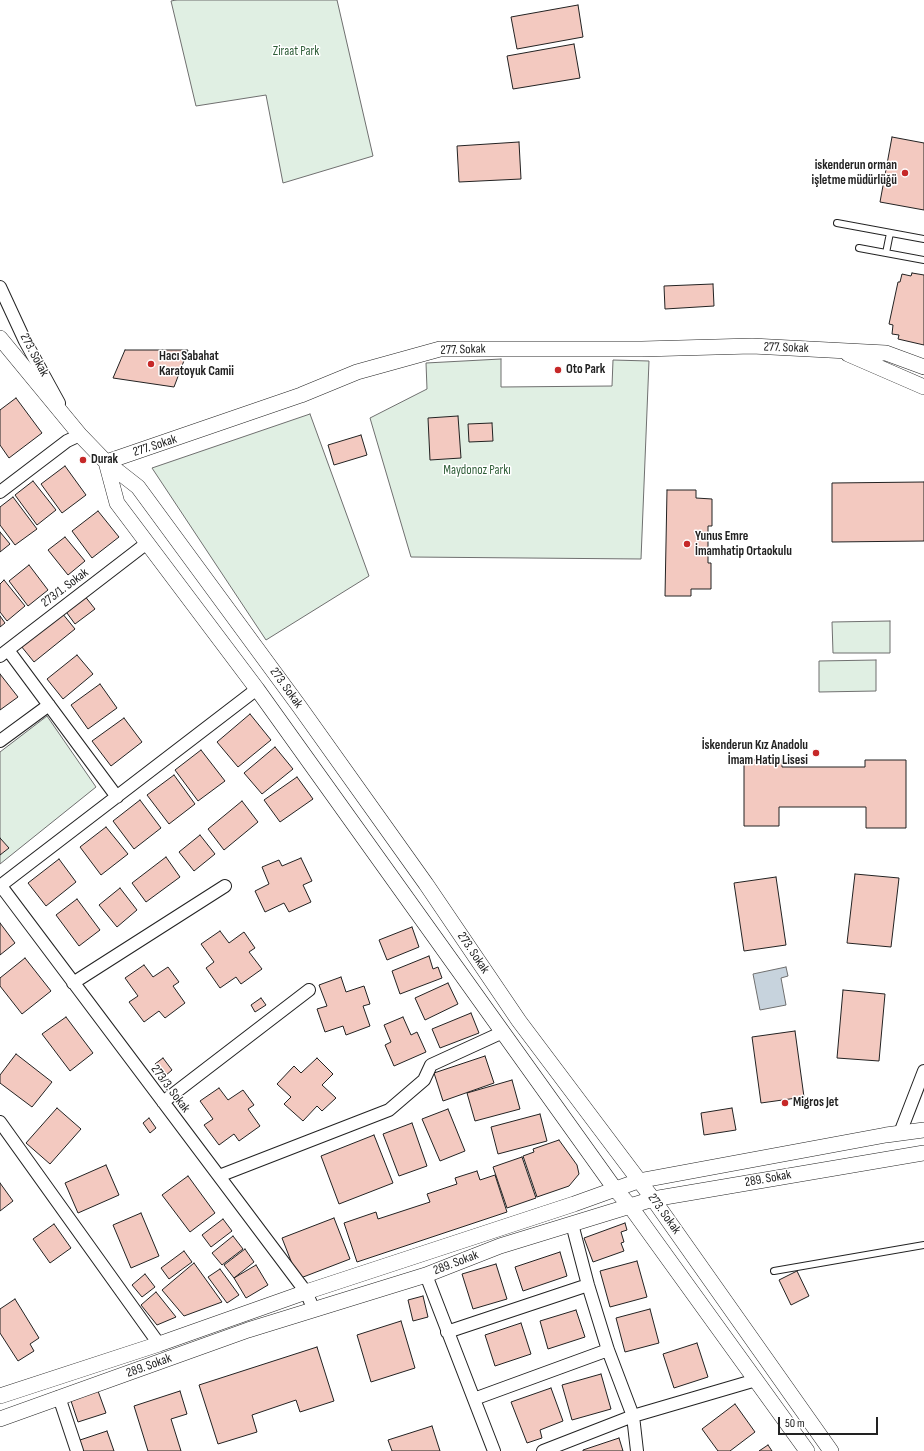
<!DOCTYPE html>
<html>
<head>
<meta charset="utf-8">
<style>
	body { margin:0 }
	#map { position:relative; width:924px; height:1451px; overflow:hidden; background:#fff; font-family:"Sofia Sans Condensed",sans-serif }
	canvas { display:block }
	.scale { position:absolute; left:778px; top:1417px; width:100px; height:18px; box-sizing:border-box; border:2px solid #222; border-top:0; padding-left:5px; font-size:12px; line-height:14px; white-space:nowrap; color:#222; -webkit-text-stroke:3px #fff; paint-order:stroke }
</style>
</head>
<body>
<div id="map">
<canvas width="924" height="1451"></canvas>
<div class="scale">50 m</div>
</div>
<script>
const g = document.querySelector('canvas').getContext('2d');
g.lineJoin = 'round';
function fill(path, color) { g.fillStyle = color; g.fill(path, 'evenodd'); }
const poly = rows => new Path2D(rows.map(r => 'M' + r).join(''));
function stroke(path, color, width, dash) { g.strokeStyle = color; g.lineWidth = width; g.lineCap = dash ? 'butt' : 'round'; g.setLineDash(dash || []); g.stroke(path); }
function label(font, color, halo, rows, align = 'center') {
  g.font = font + ' "Sofia Sans Condensed",sans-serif'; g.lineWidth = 3; g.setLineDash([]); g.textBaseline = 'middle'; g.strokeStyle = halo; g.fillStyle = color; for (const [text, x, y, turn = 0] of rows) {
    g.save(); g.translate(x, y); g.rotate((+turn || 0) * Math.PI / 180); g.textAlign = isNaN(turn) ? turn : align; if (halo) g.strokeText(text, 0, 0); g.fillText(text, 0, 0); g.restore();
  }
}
const green = poly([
	[176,0,337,0,373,156,283,183,266,95,196,106,171,1,176,0],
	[501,359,501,387,612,386,613,360,649,361,641,559,411,557,370,418,427,389,426,363,501,359],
	[310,414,369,576,266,640,152,468,310,414],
	[890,621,890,653,833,653,832,622,890,621],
	[876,660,876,691,819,692,819,661,876,660],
	[47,716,96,787,0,864,0,752,47,716]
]);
fill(green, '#e0efe3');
stroke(green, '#6f6f6f', 1);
const water = poly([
	[786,967,788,976,781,978,786,1005,760,1010,753,974,786,967]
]);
fill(water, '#c7d3dd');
stroke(water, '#6f6f6f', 1);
const building = poly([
	[578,5,583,37,517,49,511,17,578,5],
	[574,44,580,78,513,89,507,56,574,44],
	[892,137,924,143,924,210,880,202,892,137],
	[519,142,521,179,459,182,457,146,519,142],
	[912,273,924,275,924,345,898,339,899,335,892,334,893,325,889,324,898,282,900,282,902,274,911,276,912,273],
	[713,284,714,306,665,309,664,286,713,284],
	[125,350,188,350,174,387,113,378,125,350],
	[16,398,42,433,9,458,0,445,0,410,16,398],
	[458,416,461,458,430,460,428,418,458,416],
	[492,423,493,441,469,442,468,424,492,423],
	[361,435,367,455,334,465,328,445,361,435],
	[65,466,86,495,62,513,41,484,65,466],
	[33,481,56,510,37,525,15,495,33,481],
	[924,482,924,541,832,542,832,483,924,482],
	[667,490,696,490,696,498,712,499,712,526,708,526,708,563,711,563,711,589,691,589,691,596,665,596,667,490],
	[13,497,37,529,15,545,0,525,0,507,13,497],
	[98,511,119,537,92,558,72,531,98,511],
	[0,532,10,544,0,552,0,532],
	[65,537,85,561,68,575,48,550,65,537],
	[29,565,48,590,28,606,9,581,29,565],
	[4,580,25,606,7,621,0,612,0,584,4,580],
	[84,595,95,609,75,624,64,609,84,595],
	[62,613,75,629,34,662,21,646,62,613],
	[0,616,5,623,0,627,0,616],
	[77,655,93,674,63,699,47,679,77,655],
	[0,674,18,697,0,710,0,674],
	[100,684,117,708,88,729,71,705,100,684],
	[250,714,271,740,238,767,217,742,250,714],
	[124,718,142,742,111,766,92,741,124,718],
	[275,747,293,769,262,794,244,773,275,747],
	[201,750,225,781,198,801,175,770,201,750],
	[744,760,782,760,782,767,865,767,865,760,906,760,906,828,866,828,866,807,779,807,779,826,744,826,744,760],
	[174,775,195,804,169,824,147,795,174,775],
	[297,777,313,799,280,822,264,800,297,777],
	[140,800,161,828,134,849,113,821,140,800],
	[242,801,258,822,224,850,208,829,242,801],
	[106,827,128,854,101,875,80,847,106,827],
	[200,835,215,854,194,871,179,852,200,835],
	[0,838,9,848,0,855,0,838],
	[166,857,180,877,146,902,132,883,166,857],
	[301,858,312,881,303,885,311,902,289,912,284,903,265,912,255,891,269,884,262,867,279,860,282,866,301,858],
	[59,859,76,882,46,906,28,883,59,859],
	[855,874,899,878,891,947,847,943,855,874],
	[776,877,786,945,744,951,734,883,776,877],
	[120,888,137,910,117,927,99,905,120,888],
	[77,899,100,930,79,946,56,915,77,899],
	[0,923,15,943,0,955,0,923],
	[412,927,419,947,387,960,379,940,412,927],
	[220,931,229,943,244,932,255,948,249,952,262,969,241,984,236,977,220,988,206,968,214,962,201,944,220,931],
	[429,956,433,969,438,967,442,978,400,994,392,971,429,956],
	[25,958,51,991,22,1014,0,986,0,978,25,958],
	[144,965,153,977,168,967,179,982,173,986,185,1003,165,1018,159,1011,144,1022,129,1002,138,996,125,978,144,965],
	[341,977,346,992,364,986,370,1004,363,1006,370,1026,346,1035,343,1026,325,1032,317,1009,327,1006,319,985,341,977],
	[448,983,458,1004,425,1020,415,998,448,983],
	[843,990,885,994,879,1061,837,1058,843,990],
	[261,998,266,1005,255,1012,251,1005,261,998],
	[471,1013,479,1033,440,1048,432,1029,471,1013],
	[66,1017,93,1053,70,1071,42,1034,66,1017],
	[403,1017,411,1035,417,1032,426,1052,394,1066,385,1045,391,1042,384,1025,403,1017],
	[795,1031,804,1097,761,1103,752,1037,795,1031],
	[16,1054,52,1082,32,1107,0,1083,0,1075,16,1054],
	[485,1056,494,1083,443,1101,434,1073,485,1056],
	[163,1058,172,1070,165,1076,155,1064,163,1058],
	[317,1058,333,1074,322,1085,336,1098,322,1111,317,1106,303,1121,284,1104,291,1097,277,1084,294,1066,301,1073,317,1058],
	[512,1080,520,1109,475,1121,467,1093,512,1080],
	[219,1088,228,1100,243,1090,254,1105,248,1109,260,1126,239,1141,234,1134,219,1145,204,1125,213,1119,200,1101,219,1088],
	[57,1108,81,1129,50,1164,26,1143,57,1108],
	[732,1108,736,1130,704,1135,701,1113,732,1108],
	[448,1109,465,1151,440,1161,422,1119,448,1109],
	[540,1114,547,1141,498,1154,491,1127,540,1114],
	[149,1118,156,1128,150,1133,143,1123,149,1118],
	[412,1123,427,1166,399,1176,383,1134,412,1123],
	[374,1135,393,1183,339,1204,321,1156,374,1135],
	[559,1140,577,1165,579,1174,569,1186,537,1197,523,1156,534,1152,533,1149,559,1140],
	[522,1157,536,1198,507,1208,493,1167,522,1157],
	[106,1165,119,1195,78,1213,65,1183,106,1165],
	[477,1171,480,1180,495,1175,507,1212,357,1262,344,1223,376,1212,378,1219,430,1202,427,1194,457,1184,455,1178,477,1171],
	[188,1176,215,1213,190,1232,162,1195,188,1176],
	[0,1183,13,1201,0,1211,0,1183],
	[141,1213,159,1256,131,1268,113,1225,141,1213],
	[334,1218,350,1259,298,1279,282,1238,334,1218],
	[223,1219,232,1231,211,1247,202,1235,223,1219],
	[625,1223,627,1230,621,1232,624,1242,621,1243,624,1251,593,1262,584,1238,625,1223],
	[54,1224,71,1248,50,1263,33,1239,54,1224],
	[233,1236,243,1249,222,1265,212,1253,233,1236],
	[245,1249,254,1262,234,1278,224,1265,245,1249],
	[184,1251,192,1262,169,1279,161,1268,184,1251],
	[560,1252,567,1276,523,1291,515,1267,560,1252],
	[637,1261,647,1297,610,1307,600,1271,637,1261],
	[194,1263,222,1302,184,1316,162,1290,194,1263],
	[496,1264,507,1299,473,1309,462,1274,496,1264],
	[256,1265,268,1285,246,1298,234,1278,256,1265],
	[220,1269,239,1295,227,1303,208,1277,220,1269],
	[797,1271,809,1296,791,1305,779,1280,797,1271],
	[145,1274,155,1287,142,1297,132,1285,145,1274],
	[156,1292,176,1317,157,1325,141,1305,156,1292],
	[423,1296,428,1317,413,1321,408,1300,423,1296],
	[15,1299,39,1338,30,1344,34,1351,18,1361,0,1333,0,1309,15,1299],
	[650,1309,659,1343,625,1352,616,1318,650,1309],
	[576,1310,585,1337,548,1349,540,1321,576,1310],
	[401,1321,415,1368,371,1382,357,1335,401,1321],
	[521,1323,531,1354,495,1366,485,1335,521,1323],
	[697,1343,708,1377,674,1388,663,1354,697,1343],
	[317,1347,334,1401,300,1412,296,1400,252,1415,257,1432,218,1444,199,1385,317,1347],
	[601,1374,611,1409,572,1420,562,1385,601,1374],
	[551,1388,563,1421,540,1430,542,1438,527,1443,511,1402,551,1388],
	[98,1391,106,1413,78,1422,71,1401,98,1391],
	[180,1391,187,1414,171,1419,181,1451,148,1451,134,1406,180,1391],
	[735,1404,755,1432,730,1451,718,1451,702,1429,735,1404],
	[432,1426,440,1451,392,1451,388,1440,432,1426],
	[107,1431,114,1451,81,1451,77,1441,107,1431],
	[619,1438,623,1451,583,1451,583,1450,619,1438],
	[768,1445,772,1451,759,1451,768,1445]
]);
fill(building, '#f3c9c0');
stroke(building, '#222', 1);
const service = poly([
	[837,223,924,239],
	[859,248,924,260],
	[886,253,890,233],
	[774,1271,924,1245]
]);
const minor = poly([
	[0,287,25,341,59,403],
	[0,492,67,441,80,435],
	[8,650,117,797],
	[0,656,147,543],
	[0,741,49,705],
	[0,886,257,689],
	[1,886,306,1292,314,1310],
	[73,983,225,886],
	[163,1102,309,990],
	[0,1122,159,1344],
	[900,1133,924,1071],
	[219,1176,389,1110,424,1080,431,1065,503,1032],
	[572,1224,588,1285,608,1350,633,1416,637,1451],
	[426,1275,494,1451],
	[447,1332,588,1285],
	[59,1397,77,1451],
	[474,1399,608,1350],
	[543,1451,633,1416,756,1380]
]);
const tertiary = poly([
	[0,338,80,435,106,462,138,487,299,706,426,884,519,1021,653,1199,831,1451],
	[848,354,924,387],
	[106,462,117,503,257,689,615,1189,630,1206,807,1451],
	[106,462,301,395,357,372,440,349,642,349,752,346,886,353,924,367],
	[0,1396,159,1344,306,1292,574,1204,638,1181,886,1135,924,1130],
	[0,1419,248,1330,426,1275,500,1246,653,1199,924,1153]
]);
stroke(service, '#222', 8);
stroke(minor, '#222', 14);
stroke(tertiary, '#222', 16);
stroke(service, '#fff', 6);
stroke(minor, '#fff', 12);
stroke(tertiary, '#fff', 15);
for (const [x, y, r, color] of [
	[905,173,4,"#c62828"],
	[151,364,4,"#c62828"],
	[558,370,4,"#c62828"],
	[83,460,4,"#c62828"],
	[687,544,4,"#c62828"],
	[816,753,4,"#c62828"],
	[785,1103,4,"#c62828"]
]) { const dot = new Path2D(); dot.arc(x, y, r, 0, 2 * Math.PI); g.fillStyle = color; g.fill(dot); stroke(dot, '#fff', 1.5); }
label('13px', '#2f5e38', '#fff', [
	["Ziraat Park",296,52],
	["Maydonoz Parkı",477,471]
]);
label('bold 13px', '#222', '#fff', [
	["iskenderun orman",897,166,"right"],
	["işletme müdürlüğü",897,181,"right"],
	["Hacı Sabahat",159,357],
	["Karatoyuk Camii",159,372],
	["Oto Park",566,370],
	["Durak",91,460],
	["Yunus Emre",695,537],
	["İmamhatip Ortaokulu",695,552],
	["İskenderun Kız Anadolu",808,746,"right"],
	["İmam Hatip Lisesi",808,761,"right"],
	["Migros Jet",793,1103]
], 'left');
label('13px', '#222', '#fff', [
	["277. Sokak",786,348,2],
	["277. Sokak",463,350,-2],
	["273. Sokak",34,355,62],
	["277. Sokak",155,446,-18],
	["273/1. Sokak",65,588,-37],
	["273. Sokak",286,688,54],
	["273. Sokak",473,953,56],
	["273/3. Sokak",170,1089,53],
	["289. Sokak",768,1179,-10],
	["273. Sokak",664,1214,54],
	["289. Sokak",456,1263,-21],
	["289. Sokak",149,1366,-20]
]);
</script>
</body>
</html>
